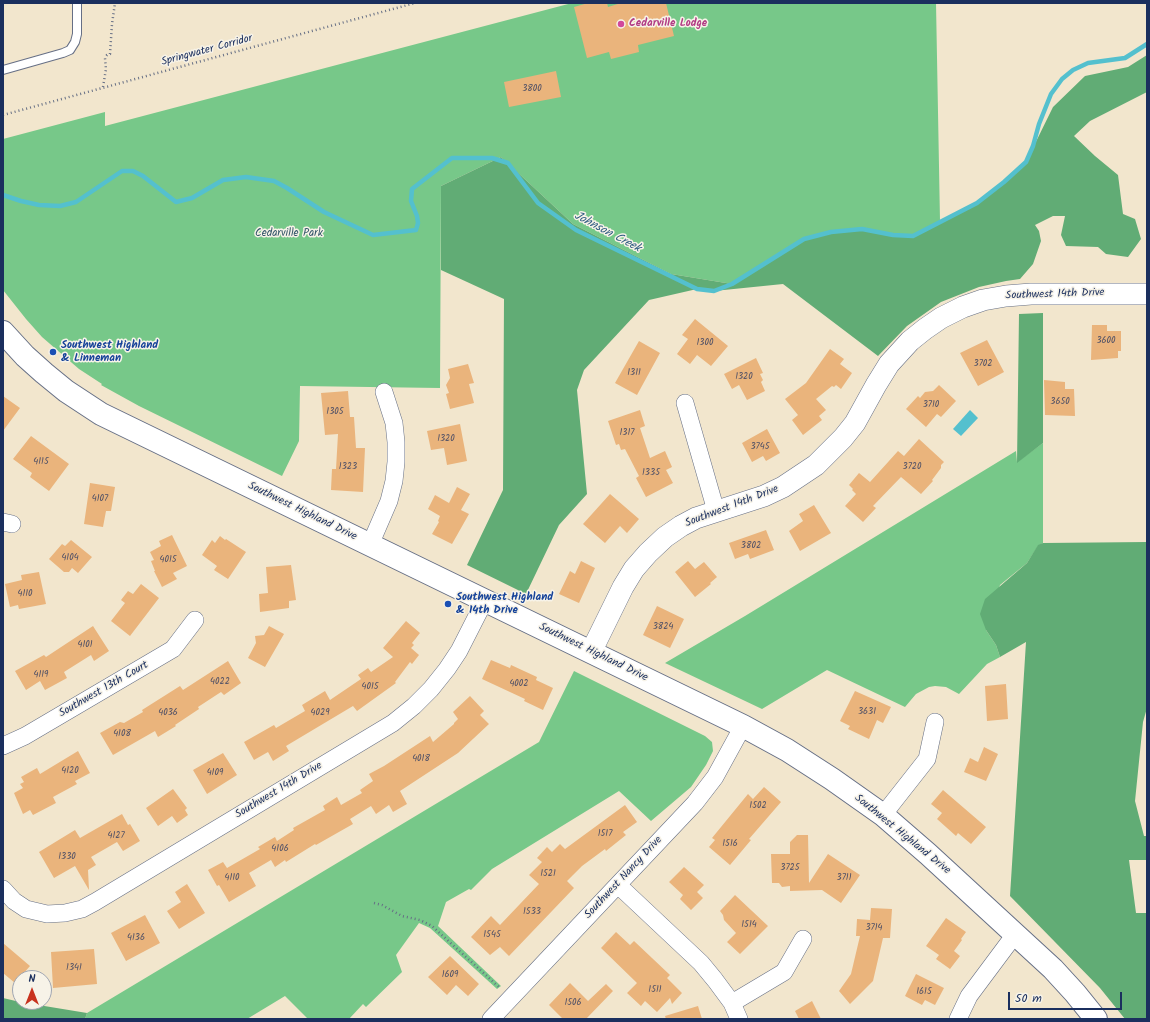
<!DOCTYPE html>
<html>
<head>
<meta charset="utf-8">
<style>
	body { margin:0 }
	#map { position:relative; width:1150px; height:1022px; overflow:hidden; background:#f2e6cd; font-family:Kalam,sans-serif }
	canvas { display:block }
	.frame { position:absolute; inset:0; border:4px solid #1b2f5e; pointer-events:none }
	.north { position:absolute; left:12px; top:970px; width:40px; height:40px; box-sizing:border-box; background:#f7f3e8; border:1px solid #9fa5b1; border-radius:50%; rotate:0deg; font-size:11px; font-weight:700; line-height:16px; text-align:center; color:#1b2f5e }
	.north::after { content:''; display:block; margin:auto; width:14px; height:18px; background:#c8321e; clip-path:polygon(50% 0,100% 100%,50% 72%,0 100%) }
	.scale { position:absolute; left:1008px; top:992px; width:114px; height:18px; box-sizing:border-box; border:2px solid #1b2f5e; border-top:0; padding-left:5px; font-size:12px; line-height:14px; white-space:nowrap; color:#1b2f5e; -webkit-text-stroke:3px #f7f3e8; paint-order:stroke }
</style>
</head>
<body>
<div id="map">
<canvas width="1150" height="1022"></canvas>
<div class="frame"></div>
<div class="north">N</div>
<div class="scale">50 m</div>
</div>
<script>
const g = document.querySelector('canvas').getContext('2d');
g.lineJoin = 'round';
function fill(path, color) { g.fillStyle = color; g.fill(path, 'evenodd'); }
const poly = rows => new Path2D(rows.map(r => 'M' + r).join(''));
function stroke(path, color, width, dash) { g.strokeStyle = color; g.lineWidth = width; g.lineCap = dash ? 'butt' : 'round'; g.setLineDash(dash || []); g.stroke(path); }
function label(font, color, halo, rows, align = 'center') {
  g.font = font + ' Kalam,sans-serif'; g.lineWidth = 3; g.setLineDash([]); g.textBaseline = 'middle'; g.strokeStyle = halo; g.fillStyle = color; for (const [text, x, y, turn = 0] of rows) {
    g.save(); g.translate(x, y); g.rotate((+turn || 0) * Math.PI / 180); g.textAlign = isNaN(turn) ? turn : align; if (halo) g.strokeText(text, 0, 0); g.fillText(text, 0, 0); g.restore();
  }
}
fill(poly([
	[572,3,936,3,940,221,913,236,893,235,862,229,831,232,805,239,732,284,671,274,573,224,501,157,441,186,440,388,300,386,299,441,282,476,139,406,101,385,102,384,79,369,42,337,26,319,3,290,3,139,105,112,105,126],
	[1043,443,1043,543,1038,546,1027,563,1000,585,986,630,996,645,1000,657,987,664,959,694,946,687,935,686,929,687,916,694,905,707,827,670,762,709,665,663,745,616,1016,451,1017,462],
	[574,671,705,736,712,742,713,751,706,765,691,787,651,821,619,791,492,869,471,890,469,889,446,902,438,926,501,986,497,989,430,928,419,923,396,955,402,972,366,1007,363,1004,349,1019,308,1019,285,996,247,1019,85,1019,87,1013,539,742]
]), '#77c889');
fill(poly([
	[1147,55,1147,92,1090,121,1074,136,1095,156,1118,175,1123,214,1135,219,1141,239,1128,257,1106,254,1098,247,1066,246,1061,235,1065,216,1053,216,1035,225,1039,231,1041,241,1033,264,1020,279,1006,281,979,287,941,302,907,326,878,356,783,284,714,291,697,289,649,300,584,370,577,390,587,494,559,525,526,594,467,565,503,490,504,299,441,270,441,186,501,157,573,224,671,274,732,284,804,239,831,232,862,229,893,235,913,236,977,203,1004,182,1026,162,1053,107,1085,76,1128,67],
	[1043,313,1043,443,1017,463,1019,314],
	[1147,542,1147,708,1143,722,1135,801,1144,836,1147,836,1147,860,1129,860,1136,913,1147,913,1147,1019,1125,1019,1100,988,1010,896,1026,642,1000,657,996,645,986,630,980,614,985,599,1027,563,1038,545,1043,543],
	[3,998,20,1002,87,1013,85,1019,3,1019]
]), '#61ac75');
fill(poly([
	[970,410,978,418,961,436,953,429]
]), '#54c0ce');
stroke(poly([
	[3,195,21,201,39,205,60,206,76,202,122,171,133,171,143,176,176,202,192,198,223,180,246,177,274,181,287,188,324,212,373,235,416,230,418,223,417,216,411,201,412,189,452,158,492,158,508,163,538,203,576,230,697,289,714,291,732,284,804,239,831,232,862,229,893,235,913,236,977,203,1004,182,1026,162,1033,146,1039,124,1051,94,1062,79,1073,70,1088,63,1125,58,1147,44]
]), '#54c0ce', 4.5);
fill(poly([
	[588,3,607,3,608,7,621,3,666,3,674,36,638,45,639,52,611,59,609,52,587,58,574,7],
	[556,71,561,97,509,107,504,82],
	[695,319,728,346,711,366,697,355,690,364,677,354,688,339,682,335],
	[1092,325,1107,325,1107,331,1121,331,1121,351,1118,351,1118,358,1091,360],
	[987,340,1004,372,978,386,960,353],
	[639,341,660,353,637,395,615,383],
	[830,349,844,359,840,364,852,373,841,389,836,385,834,387,832,386,816,399,826,410,819,416,822,420,803,435,792,420,798,415,785,399,806,383],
	[756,358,763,373,760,374,763,380,761,382,765,391,747,400,739,385,732,389,724,374],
	[468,364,474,383,469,384,474,403,450,409,446,394,449,393,446,385,450,378,448,369],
	[1044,380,1065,382,1065,389,1074,389,1075,416,1045,415],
	[939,385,956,401,941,417,937,414,926,427,906,409,918,396,920,398,925,392,933,391],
	[348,391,350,417,354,417,356,448,365,448,363,492,331,490,332,469,336,469,338,434,325,435,321,393],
	[3,396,20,408,3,431],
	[640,410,645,426,640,428,650,458,665,451,672,467,666,470,673,483,646,497,636,478,639,476,625,449,621,450,619,444,616,445,608,421],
	[460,424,467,461,447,465,444,448,431,450,427,431],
	[767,429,780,453,766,461,763,456,752,462,742,443],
	[31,436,69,464,49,491,30,477,32,473,13,459],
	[919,439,944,462,941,465,941,468,932,480,933,481,921,494,901,477,873,506,876,508,863,522,845,506,856,494,852,490,853,489,849,485,859,473,870,482,898,451,904,456],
	[90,483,115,487,111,511,106,511,103,527,84,524],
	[457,487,470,494,461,510,469,514,452,544,432,534,439,522,438,521,440,516,428,509,435,495,449,503],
	[610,494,639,519,627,533,620,526,605,543,583,524],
	[814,505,831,533,800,551,789,531,803,521,799,514],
	[766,530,774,550,750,559,748,554,735,559,729,543],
	[172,535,187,566,173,573,177,579,162,587,154,571,155,571,151,561,154,560,150,552,161,546,159,541],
	[220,536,225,540,226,539,246,552,228,579,214,570,217,566,202,555,212,540,215,543],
	[71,540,92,557,78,573,72,568,69,572,64,572,49,559,62,544,65,546],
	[581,561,595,568,579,603,559,594,570,571,575,574],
	[688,561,695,569,704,562,717,577,710,583,711,584,695,597,675,572],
	[291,565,296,600,289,601,289,608,260,612,259,594,268,593,266,567],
	[39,572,46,604,19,609,18,605,10,607,5,584,22,580,21,575],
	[141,584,159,598,130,636,111,621,125,603,121,600,128,591,133,594],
	[657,606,684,619,670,648,643,635],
	[406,621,420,633,412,643,414,645,411,648,419,655,412,664,410,662,395,682,396,683,357,711,353,706,286,746,289,751,273,761,268,752,254,760,244,742,274,725,276,728,305,711,302,705,325,691,330,700,361,679,358,675,368,668,371,672,393,657,383,648],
	[93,626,109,651,94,661,91,655,64,672,67,678,45,690,40,681,26,690,15,671,44,655,46,657],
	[269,626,284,634,265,667,248,658,256,643,255,636,264,635],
	[491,660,510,668,511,665,537,677,536,680,553,688,543,710,524,701,525,699,482,679],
	[228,661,241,683,224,695,221,692,198,707,199,709,175,725,176,726,158,737,155,731,113,755,100,733,120,722,124,723,143,712,142,710,180,686,183,690],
	[1006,684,1008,719,987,721,985,686],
	[855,691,891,707,883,723,877,720,869,739,848,729,850,726,840,721],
	[470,696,484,711,480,715,489,724,458,753,400,791,407,804,393,812,389,805,376,814,371,806,350,819,353,824,316,845,315,844,286,862,285,860,275,867,271,860,249,873,256,886,229,902,219,885,217,886,208,870,223,862,227,868,260,849,258,847,275,837,277,841,294,830,293,828,325,810,323,806,337,797,341,805,362,793,360,790,373,781,369,774,384,766,430,736,433,742,454,724,454,723,458,719,453,712],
	[984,747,998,754,986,781,964,772,970,758,978,762],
	[78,751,90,773,75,781,77,784,53,797,56,803,33,815,30,810,23,814,14,793,23,788,20,784,24,782,21,777,37,768,40,774],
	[223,753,237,775,207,794,193,770],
	[764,787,781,802,749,839,751,840,730,865,709,847,715,840,712,838,748,794,753,799],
	[173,789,187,808,185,810,188,815,177,823,172,816,158,826,146,808],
	[943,790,986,827,971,844,958,833,956,836,937,819,942,813,931,804],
	[625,805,637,822,623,832,626,835,606,851,605,849,582,866,567,881,574,888,509,956,500,947,490,955,471,937,491,916,500,925,539,884,529,875,542,862,537,858,547,847,552,852,560,844,565,849],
	[122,814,128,825,130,824,140,841,123,851,117,842,91,857,96,865,88,870,89,890,75,866,54,878,39,852,75,830,80,838],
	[797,835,808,835,809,883,828,854,860,875,841,903,822,890,790,891,790,886,782,887,779,883,772,883,771,854,790,854,790,842],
	[684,867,704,885,697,892,703,898,691,910,680,899,683,895,669,882],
	[187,884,205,913,179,929,167,911,181,902,175,892],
	[735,895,768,926,740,954,727,942,736,933,724,920,723,915,720,911],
	[871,908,892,909,890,938,883,938,873,981,850,1004,839,991,851,974,860,936,856,936,857,919,870,920],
	[145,915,160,943,126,961,111,933],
	[946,918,966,932,961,939,962,940,954,951,960,956,950,969,936,959,939,955,926,946],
	[616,932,630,945,634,941,670,975,667,978,682,993,672,1004,670,998,657,1012,645,1001,641,1006,627,993,637,983,601,948],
	[3,943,30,966,15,983,3,973],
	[94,949,97,984,53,988,51,952],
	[450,956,479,984,468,996,456,985,447,995,428,977],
	[916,974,944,988,935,1005,925,1000,922,1005,905,996],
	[570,983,588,1001,606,984,613,991,586,1019,563,1019,549,1005],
	[812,1001,821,1019,799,1019,795,1011],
	[698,1006,702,1019,666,1019,665,1016]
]), '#eab47c');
const service = poly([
	[3,70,63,53,70,50,75,42,77,34,77,3]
]);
const minor = poly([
	[685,403,716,511],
	[3,522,12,524],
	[370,545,389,501,394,481,396,462,396,442,394,423,384,392],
	[3,746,25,736,173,649,195,620],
	[883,815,927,759,935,722],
	[618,885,701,963,715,980,732,1003,739,1019],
	[3,889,14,901,26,909,47,914,65,913,82,909,95,902,393,723,414,706,431,689,447,669,459,651,485,600],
	[732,1003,784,972,803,939],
	[491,1019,695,803,715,777,743,726],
	[958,1019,969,996,1016,933]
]);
const tertiary = poly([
	[591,652,623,587,634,569,648,553,665,537,681,526,696,518,764,496,783,487,816,465,843,438,855,423,876,385,889,364,910,341,925,329,941,318,963,307,983,300,1006,296,1031,294,1147,294]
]);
const secondary = poly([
	[3,332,25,356,44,373,66,391,101,414,743,726,787,750,832,779,883,815,928,854,1053,969,1075,993,1096,1019]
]);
stroke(service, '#666f85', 10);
stroke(minor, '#666f85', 18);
stroke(tertiary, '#666f85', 22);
stroke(secondary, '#666f85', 24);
stroke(poly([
	[103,87,106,69,105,58,107,55,110,54,112,24,115,3],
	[3,115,415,3],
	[374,903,382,905,402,916,420,920,432,926,500,988]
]), '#666f85', 2.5, [1, 3]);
stroke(service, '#fff', 8);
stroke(minor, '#fff', 17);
stroke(tertiary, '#fff', 21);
stroke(secondary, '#fff', 22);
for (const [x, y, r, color] of [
	[621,24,4,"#d1479c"],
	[53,352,4,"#1a4fb4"],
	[448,604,4,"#1a4fb4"]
]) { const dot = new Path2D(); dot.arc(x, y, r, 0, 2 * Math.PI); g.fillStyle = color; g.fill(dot); stroke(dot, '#f7f3e8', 1.5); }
label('9px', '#4f5066', null, [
	["3800",532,89],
	["3600",1106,341],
	["1300",705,343],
	["3702",983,364],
	["1311",634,373],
	["1320",744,377],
	["3650",1060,402],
	["3710",931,405],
	["1305",335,412],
	["1317",627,433],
	["1320",446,439],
	["3745",760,447],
	["4115",41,462],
	["1323",348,467],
	["3720",912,467],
	["1335",651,473],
	["4107",100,499],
	["3802",751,546],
	["4104",70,558],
	["4015",168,560],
	["4110",25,594],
	["3824",663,627],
	["4101",85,645],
	["4119",41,675],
	["4022",220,682],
	["4002",519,684],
	["4015",370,687],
	["3631",867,712],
	["4036",168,713],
	["4029",320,713],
	["4108",122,734],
	["4018",421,759],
	["4120",70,771],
	["4109",215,773],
	["1502",758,806],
	["1517",605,834],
	["4127",116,836],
	["1516",730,844],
	["4106",280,849],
	["1330",67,857],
	["3725",790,868],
	["1521",548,874],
	["4110",232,878],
	["3711",844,878],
	["1533",532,912],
	["1514",749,925],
	["3714",874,928],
	["1545",492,935],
	["4136",136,938],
	["1341",74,968],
	["1609",450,975],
	["1511",655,990],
	["1615",924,992],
	["1506",573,1003]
]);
label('bold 11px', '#b23c85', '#f7f3e8', [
	["Cedarville Lodge",629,24]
], 'left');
label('11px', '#1b2f5e', '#f7f3e8', [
	["Springwater Corridor",207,51,-15],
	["Southwest 14th Drive",1055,295,-2],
	["Southwest 14th Drive",732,507,-21],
	["Southwest Highland Drive",302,512,26],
	["Southwest Highland Drive",593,653,26],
	["Southwest 13th Court",104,690,-30],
	["Southwest 14th Drive",279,791,-31],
	["Southwest Highland Drive",902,835,39],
	["Southwest Nancy Drive",624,878,-47]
]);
label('11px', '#325569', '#f7f3e8', [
	["Cedarville Park",289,234]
]);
label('bold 11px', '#164399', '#f7f3e8', [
	["Southwest Highland",61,346],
	["& Linneman",61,359],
	["Southwest Highland",456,598],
	["& 14th Drive",456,611]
], 'left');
label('italic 12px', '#2c5a80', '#f7f3e8', [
	["Johnson Creek",607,233,28]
]);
</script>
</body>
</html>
